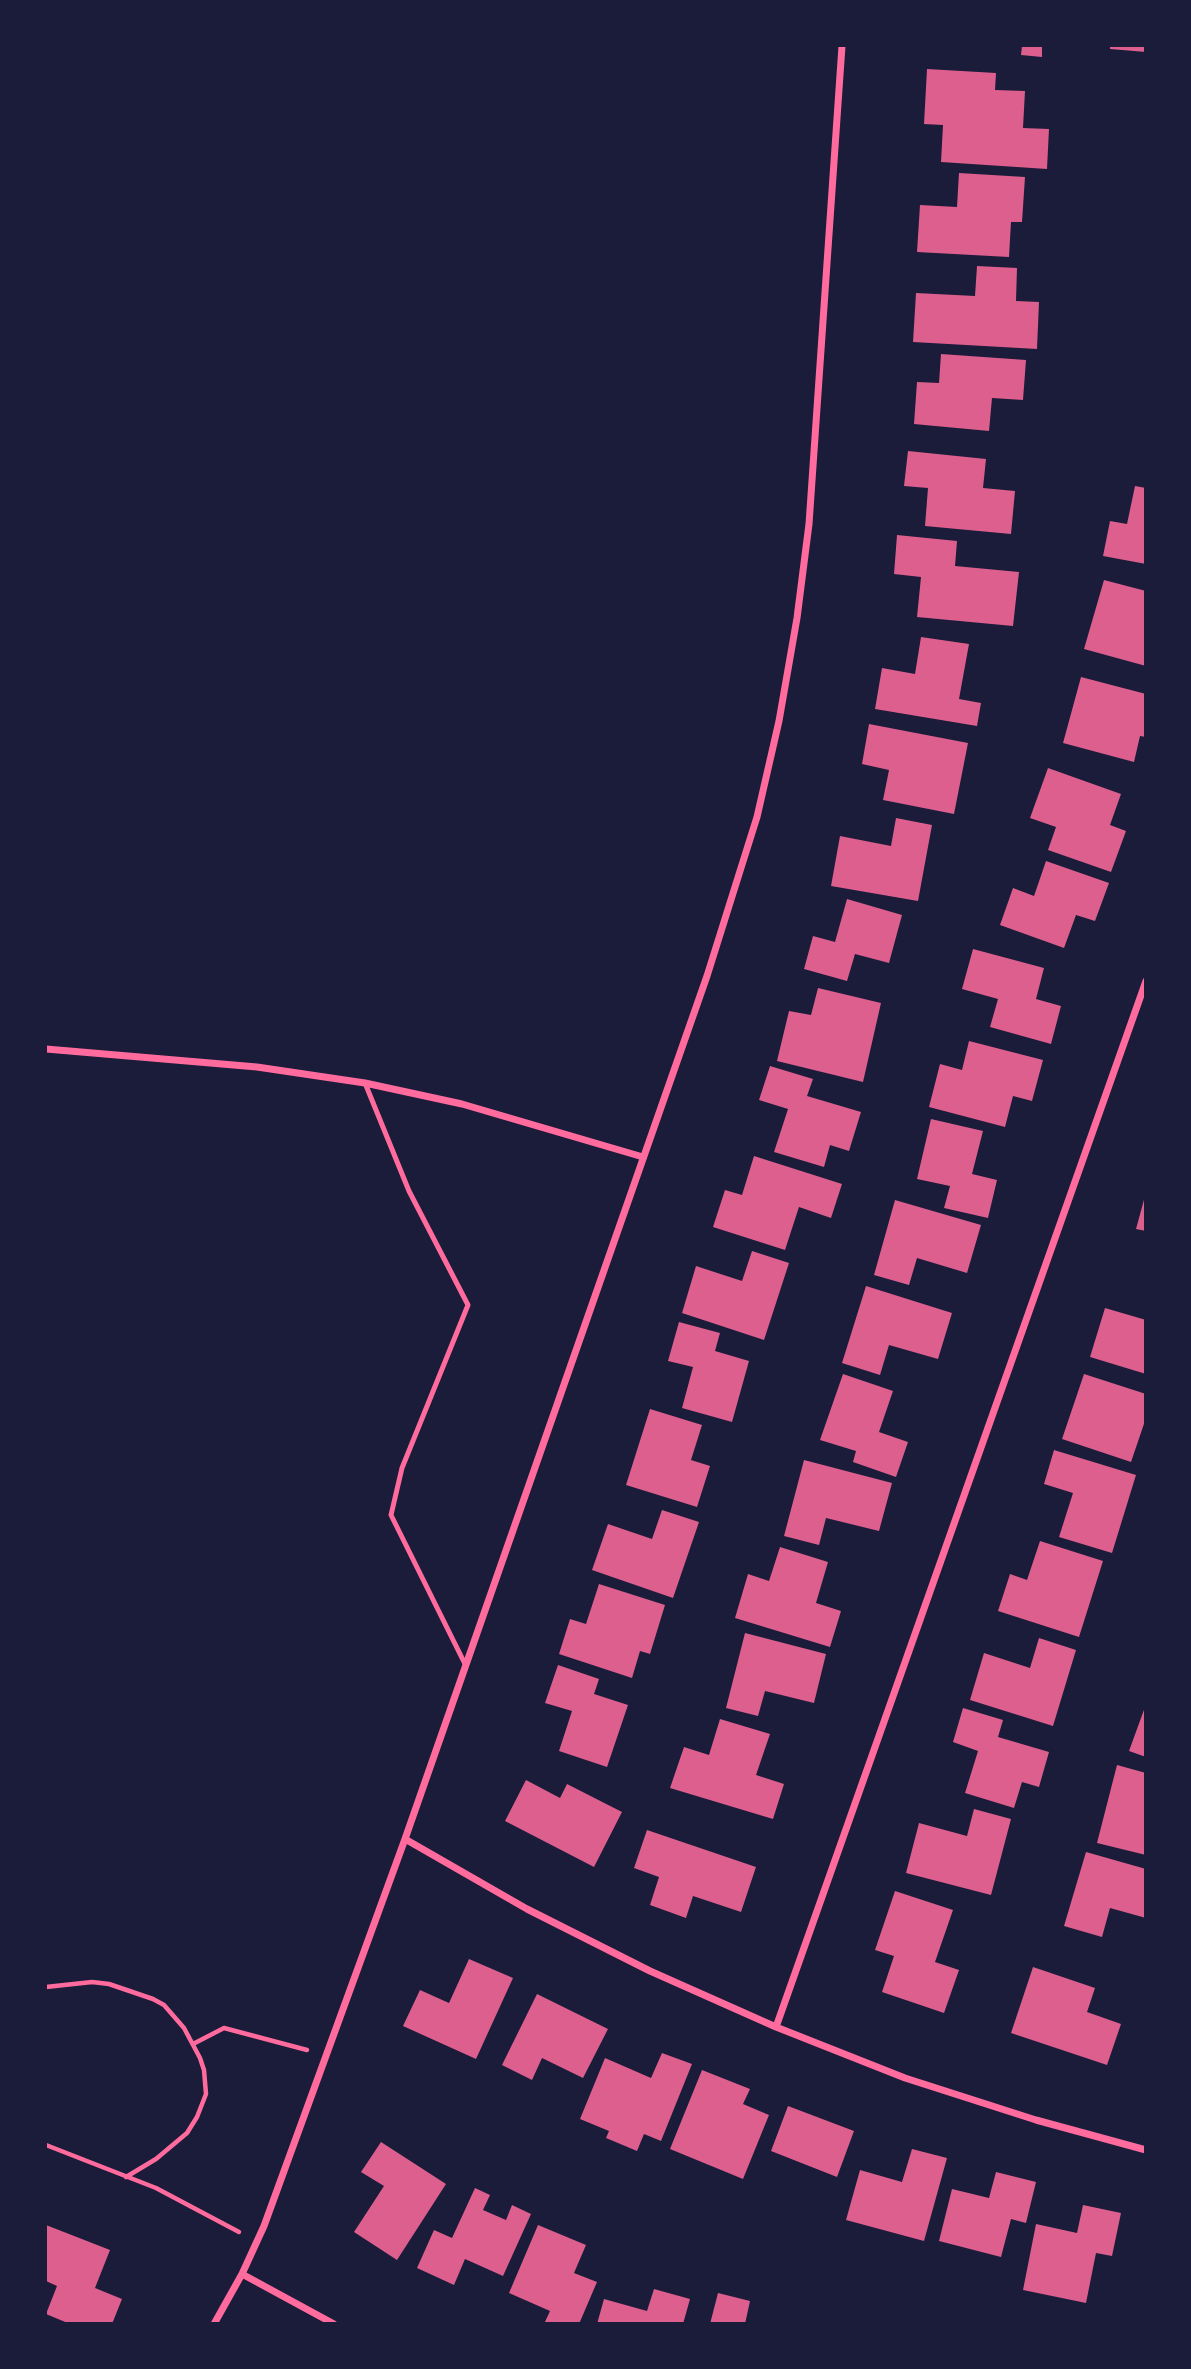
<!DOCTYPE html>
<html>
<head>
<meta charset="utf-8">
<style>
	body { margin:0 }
	#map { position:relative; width:1191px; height:2369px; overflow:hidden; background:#1b1b3a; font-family:"Open Sans",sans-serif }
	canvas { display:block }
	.frame { position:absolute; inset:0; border:47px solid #1b1b3a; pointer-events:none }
</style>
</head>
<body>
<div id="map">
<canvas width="1191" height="2369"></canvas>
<div class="frame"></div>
</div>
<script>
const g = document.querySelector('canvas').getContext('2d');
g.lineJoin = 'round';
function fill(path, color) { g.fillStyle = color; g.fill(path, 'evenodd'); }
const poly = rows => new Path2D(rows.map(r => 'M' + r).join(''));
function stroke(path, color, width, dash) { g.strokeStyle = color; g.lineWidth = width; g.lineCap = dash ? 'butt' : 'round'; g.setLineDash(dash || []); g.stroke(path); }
fill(poly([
	[1022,46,1042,46,1042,57,1021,55],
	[1110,46,1146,46,1146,52,1110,49],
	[927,69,996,73,995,90,1025,91,1023,128,1049,129,1047,169,941,162,943,125,924,124],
	[959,173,1025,177,1022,222,1011,222,1009,257,917,252,920,205,957,207],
	[977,266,1017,268,1016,301,1039,302,1037,349,913,342,916,293,975,296],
	[941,354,1026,360,1023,400,992,398,989,431,914,424,917,382,939,383],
	[908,451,986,459,983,488,1015,491,1011,534,925,526,928,488,904,486],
	[1135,486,1146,488,1146,564,1103,556,1110,521,1127,524],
	[897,535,957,541,955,566,1019,572,1013,626,917,617,921,577,894,574],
	[1104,580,1146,591,1146,666,1084,649],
	[921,637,969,644,959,699,981,703,977,726,875,709,882,668,915,674],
	[1081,677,1146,694,1146,737,1140,736,1134,762,1063,743],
	[869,724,968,743,954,814,883,800,889,770,862,764],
	[1048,768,1121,794,1110,825,1126,831,1111,872,1048,850,1056,827,1030,818],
	[896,818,932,825,918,901,831,886,840,836,891,846],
	[1046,861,1109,883,1095,921,1076,915,1064,948,1000,925,1013,888,1034,896],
	[847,899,902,915,889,963,855,954,847,981,804,969,813,936,835,942],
	[973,949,1044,968,1036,999,1061,1006,1051,1044,990,1027,998,999,962,989],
	[818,988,881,1003,863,1082,777,1061,789,1011,811,1015],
	[969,1041,1043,1060,1032,1101,1013,1096,1005,1127,929,1107,940,1064,962,1070],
	[770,1066,813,1079,807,1096,861,1112,849,1151,830,1145,824,1167,774,1152,788,1109,759,1100],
	[931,1119,983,1131,972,1174,997,1180,988,1218,944,1208,950,1186,917,1179],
	[754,1156,842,1184,831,1218,799,1207,785,1250,713,1227,725,1190,742,1195],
	[1145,1196,1146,1196,1146,1231,1136,1229],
	[895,1200,981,1225,967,1273,917,1258,909,1285,874,1275],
	[752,1251,789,1263,764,1340,682,1313,696,1266,742,1281],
	[866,1286,952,1313,938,1359,889,1345,880,1375,842,1363],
	[1105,1308,1146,1320,1146,1374,1090,1357],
	[679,1322,720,1333,715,1351,749,1361,732,1422,682,1408,693,1367,668,1361],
	[843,1374,893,1391,879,1432,908,1442,896,1477,853,1462,856,1451,820,1440],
	[1084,1374,1146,1394,1146,1418,1131,1462,1062,1439],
	[650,1409,702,1425,691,1460,710,1466,697,1507,626,1485],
	[1054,1450,1136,1475,1112,1553,1059,1537,1073,1493,1044,1484],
	[804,1460,892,1483,879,1531,826,1518,819,1545,784,1536],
	[662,1510,699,1522,673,1598,592,1570,608,1524,652,1539],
	[1040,1541,1103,1561,1079,1637,998,1611,1010,1574,1027,1580],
	[780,1547,828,1562,816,1603,841,1611,830,1647,735,1618,748,1574,769,1581],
	[599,1584,665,1605,650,1654,640,1651,632,1678,559,1654,570,1619,586,1624],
	[745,1633,826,1654,814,1703,765,1691,758,1716,726,1708],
	[1039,1638,1076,1650,1053,1726,970,1700,984,1653,1030,1668],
	[558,1665,599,1679,594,1694,628,1705,607,1767,559,1751,572,1711,545,1703],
	[1145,1707,1146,1707,1146,1757,1129,1751],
	[963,1708,1003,1720,998,1737,1049,1752,1039,1787,1022,1782,1014,1808,965,1793,978,1751,953,1742],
	[720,1719,770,1734,756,1775,784,1784,773,1819,670,1788,684,1747,709,1755],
	[1117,1765,1146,1773,1146,1855,1097,1843],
	[526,1780,560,1798,567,1784,622,1812,594,1867,505,1821],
	[974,1809,1011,1819,991,1895,906,1873,919,1823,967,1836],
	[647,1830,756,1867,741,1912,693,1896,686,1918,650,1905,659,1877,634,1868],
	[1086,1852,1146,1869,1146,1918,1110,1908,1102,1937,1064,1926],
	[895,1891,953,1910,935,1962,959,1970,944,2013,882,1992,894,1956,875,1950],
	[469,1959,513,1978,476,2059,403,2026,420,1990,449,2003],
	[1033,1967,1095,1988,1087,2012,1121,2024,1107,2065,1011,2033],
	[537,1994,608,2029,583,2078,542,2058,532,2080,502,2065],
	[662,2053,692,2064,661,2141,644,2134,637,2151,606,2138,609,2131,580,2119,605,2058,651,2078],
	[702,2070,750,2089,743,2104,769,2115,743,2179,670,2149],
	[788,2106,854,2131,837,2177,771,2151],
	[381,2142,446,2184,397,2260,354,2232,384,2186,361,2172],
	[912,2149,947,2158,924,2241,846,2220,860,2170,902,2182],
	[996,2172,1036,2182,1026,2223,1011,2219,1001,2257,939,2241,952,2189,989,2198],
	[475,2188,490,2195,483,2210,506,2220,512,2205,531,2214,503,2276,465,2259,454,2285,417,2268,434,2230,452,2238],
	[1083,2205,1121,2213,1112,2256,1096,2253,1086,2303,1023,2290,1036,2224,1077,2233],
	[46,2225,110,2250,95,2288,122,2299,112,2324,70,2324,46,2314,57,2286,46,2281],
	[538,2225,586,2245,574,2273,597,2282,579,2324,544,2324,550,2311,509,2293],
	[654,2289,690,2299,683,2324,597,2324,604,2299,647,2311],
	[718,2293,750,2301,745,2324,710,2324]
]), '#dd5f8e');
stroke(poly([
	[46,1987,92,1982,109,1984,153,1999,164,2005,184,2028,200,2058,204,2070,206,2094,197,2117,187,2133,156,2159,126,2177],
	[193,2044,224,2028,307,2050],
	[46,2145,156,2188,239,2232]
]), '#ff6b9d', 4.5);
stroke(poly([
	[365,1083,409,1191,468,1305,402,1468,391,1515,466,1666]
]), '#ff6b9d', 5);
stroke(poly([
	[46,1049,257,1067,365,1083,462,1104,643,1157],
	[405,1839,527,1909,650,1971,776,2027,905,2078,1036,2120,1146,2150],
	[776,2027,1146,981],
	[242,2274,334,2324],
	[214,2324,242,2274,264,2226,405,1839,707,976,757,817,779,721,797,618,809,524,842,46]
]), '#ff6b9d', 7);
</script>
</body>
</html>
